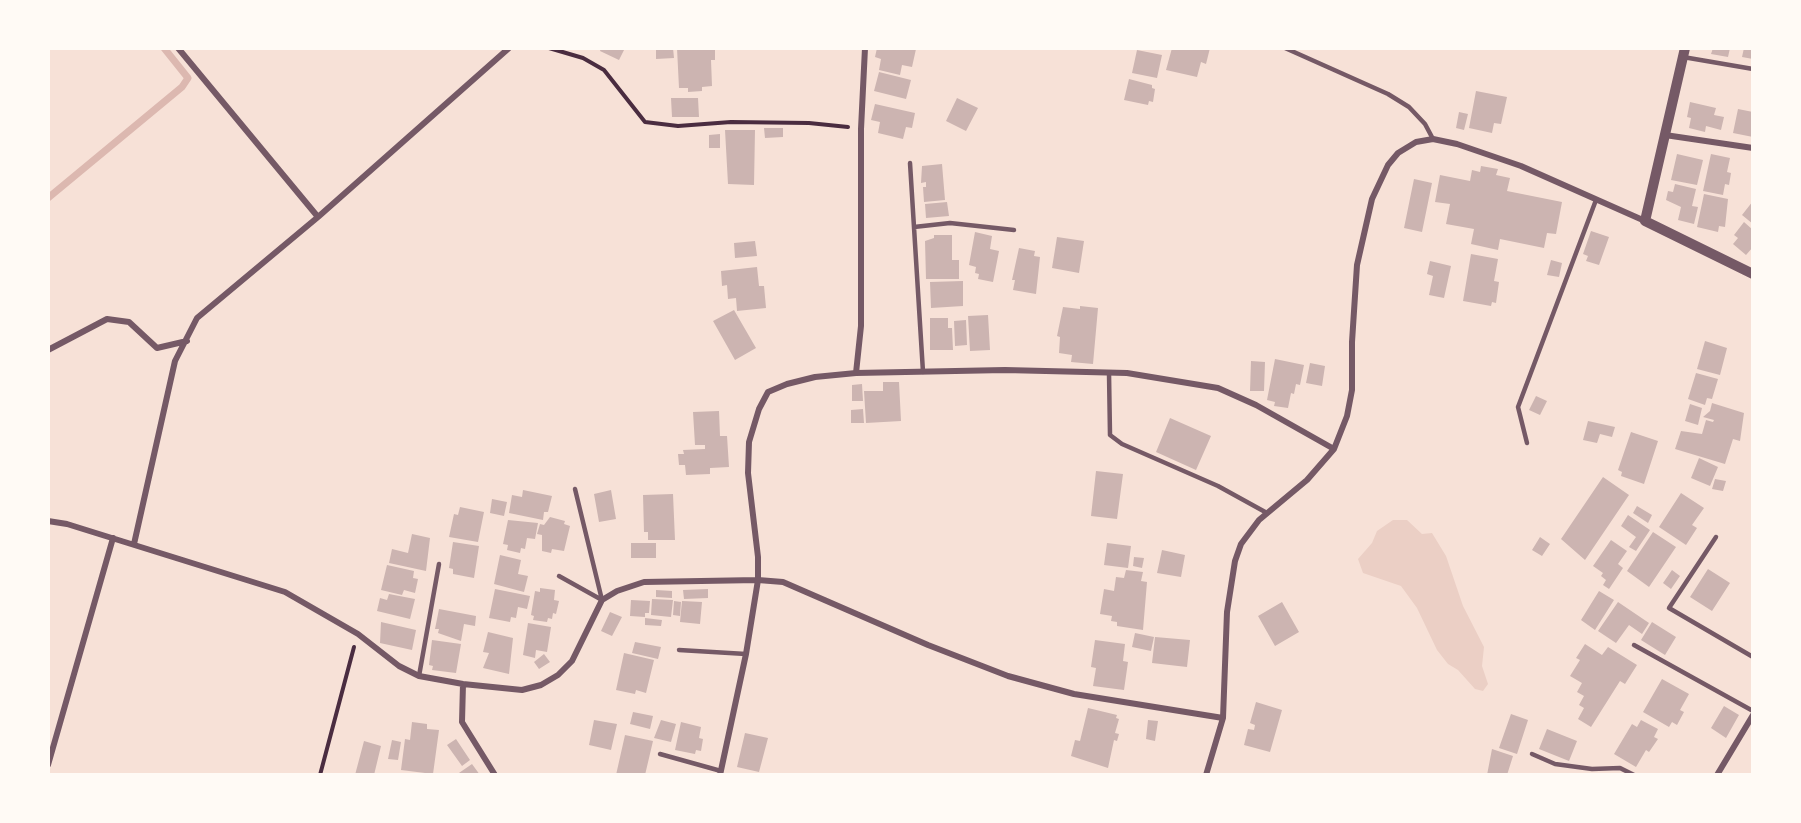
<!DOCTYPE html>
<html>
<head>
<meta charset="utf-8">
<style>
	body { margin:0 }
	#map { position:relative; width:1801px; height:823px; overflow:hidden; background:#f7e1d7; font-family:"Nunito Sans",sans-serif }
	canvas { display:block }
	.frame { position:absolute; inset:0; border:50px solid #fffaf5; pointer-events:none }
</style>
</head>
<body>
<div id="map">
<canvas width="1801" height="823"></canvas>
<div class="frame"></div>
</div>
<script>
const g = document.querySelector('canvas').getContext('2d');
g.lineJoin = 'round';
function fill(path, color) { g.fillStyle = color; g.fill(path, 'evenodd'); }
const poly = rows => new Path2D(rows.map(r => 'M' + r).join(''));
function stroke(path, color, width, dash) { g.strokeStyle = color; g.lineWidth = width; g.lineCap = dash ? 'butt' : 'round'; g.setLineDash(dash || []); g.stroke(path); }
fill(poly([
	[1393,520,1407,520,1422,534,1432,533,1446,556,1463,606,1484,647,1482,666,1488,684,1483,691,1475,689,1458,670,1448,664,1437,650,1417,608,1401,586,1363,573,1358,559,1372,543,1377,531]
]), '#ebcfc5');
stroke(poly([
	[48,198,182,87,188,78,164,48]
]), '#dcb8b0', 7);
fill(poly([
	[601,48,625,48,619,60,600,51],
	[656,48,673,48,674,58,656,59],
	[677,48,715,48,715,60,711,60,712,86,702,87,702,91,688,92,688,88,679,88],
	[877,48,916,49,912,67,902,65,900,75,879,70,881,59,875,57],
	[1172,48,1210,48,1206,64,1201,62,1197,77,1166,70],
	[1713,48,1730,48,1728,57,1711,54],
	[1744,48,1753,48,1753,59,1742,57],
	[1137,50,1162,55,1157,78,1132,73],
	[879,72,911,80,906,99,874,91],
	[1129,79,1152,85,1152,88,1155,89,1153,102,1149,101,1148,105,1124,100],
	[1476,91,1507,97,1501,124,1494,123,1492,133,1469,128],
	[671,98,698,98,699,117,672,117],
	[957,98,978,108,966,131,946,121],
	[1690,102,1716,108,1714,115,1724,117,1721,130,1706,126,1705,132,1689,128,1691,118,1687,117],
	[875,104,915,113,912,128,906,127,903,139,878,133,880,122,871,120],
	[1738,109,1753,112,1753,137,1733,133],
	[1459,112,1468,114,1464,130,1456,128],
	[764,128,783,128,783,137,765,138],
	[725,130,755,130,754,185,728,184],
	[720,134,720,148,709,148,709,135],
	[1677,154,1703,160,1697,185,1671,180],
	[1711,154,1730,158,1727,172,1731,173,1729,185,1725,184,1723,195,1703,191],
	[942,164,945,200,924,202,923,187,926,187,926,182,921,183,922,166],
	[1481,166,1498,169,1496,175,1510,178,1507,191,1562,202,1556,234,1547,233,1544,248,1500,239,1498,250,1471,244,1474,229,1446,224,1450,204,1435,202,1440,175,1470,181,1472,170,1480,172],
	[1414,179,1432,183,1422,232,1404,228],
	[1675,184,1696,189,1692,206,1698,207,1694,224,1678,220,1681,207,1666,200,1668,191,1673,192],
	[1704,194,1728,199,1725,227,1719,226,1718,232,1697,227],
	[1753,201,1753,224,1742,215],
	[947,202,949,216,926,218,925,204],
	[1744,222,1753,230,1753,247,1746,255,1733,244,1738,238,1734,235],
	[1591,231,1609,237,1599,265,1586,261,1588,256,1583,254],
	[975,232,992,236,990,249,999,251,993,282,978,279,979,274,975,273,976,267,969,265],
	[934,235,952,235,952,260,959,260,959,279,926,279,925,241,934,238],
	[1057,237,1084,241,1079,273,1052,268],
	[755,241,757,256,735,258,734,243],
	[1019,248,1035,251,1034,256,1040,257,1036,294,1013,290,1015,280,1012,280],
	[1471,254,1498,259,1494,281,1499,282,1496,303,1492,302,1491,306,1463,301],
	[1551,260,1562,263,1559,277,1547,275],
	[1430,261,1451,266,1444,298,1429,295,1433,276,1427,274],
	[757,267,759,286,764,286,766,308,737,311,736,298,728,299,727,285,722,286,721,271],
	[963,281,963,306,931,308,930,282],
	[1080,306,1098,308,1093,364,1071,362,1072,355,1059,353,1060,337,1057,336,1063,307,1080,309],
	[734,310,756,348,735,360,713,321],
	[988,315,990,350,970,351,968,316],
	[930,318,948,318,948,328,952,328,953,350,930,350],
	[966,320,967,345,955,346,954,321],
	[1705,341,1727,348,1720,375,1697,369],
	[1275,359,1304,365,1300,385,1296,384,1294,394,1291,393,1288,408,1274,406,1275,402,1267,400],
	[1251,361,1265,362,1264,391,1250,391],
	[1310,363,1325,366,1322,386,1306,383],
	[1696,373,1718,379,1712,399,1707,398,1705,405,1688,399],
	[883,382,899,382,901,421,866,423,864,391,883,391],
	[862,384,863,401,852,401,852,385],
	[1536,396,1547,401,1540,415,1529,410],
	[1712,403,1744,413,1740,441,1733,439,1725,464,1675,449,1681,431,1702,434,1706,420,1713,422,1714,420,1703,417,1710,411],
	[1690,404,1702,408,1698,425,1685,421],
	[863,409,864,423,851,423,851,410],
	[719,411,720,436,727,436,729,467,710,468,710,474,686,475,685,465,679,465,678,454,684,454,683,450,705,449,705,445,695,445,693,412],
	[1170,418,1211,436,1196,470,1156,452],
	[1588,421,1615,427,1612,437,1600,434,1597,443,1583,440],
	[1631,432,1658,441,1644,484,1621,476,1622,472,1618,470],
	[1699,458,1718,467,1710,486,1691,478],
	[1096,471,1123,474,1117,519,1091,516],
	[1603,477,1629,495,1585,560,1561,539],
	[1715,479,1726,481,1723,491,1712,489],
	[523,490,552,496,548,512,544,512,543,520,509,513,512,495,522,497],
	[611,490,616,519,599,522,594,494],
	[1681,493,1704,508,1692,525,1697,528,1686,545,1659,527],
	[673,494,675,540,648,540,648,532,644,532,643,495],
	[492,499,507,502,504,516,490,513],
	[1637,506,1652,515,1648,523,1633,513],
	[460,507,484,512,478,542,449,537,454,514,458,515],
	[1628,515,1650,530,1636,551,1629,547,1636,537,1621,526],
	[550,517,565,521,564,524,570,526,564,551,552,549,551,553,542,551,542,535,537,534,540,524,544,525],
	[508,520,538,523,535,539,527,538,525,549,521,548,520,553,507,550,508,545,503,544],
	[1653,532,1676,547,1649,587,1627,571],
	[412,534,430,538,426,571,389,563,392,549,408,553],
	[1540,537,1550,544,1542,556,1532,550],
	[1611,540,1627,551,1618,564,1623,568,1609,589,1603,585,1606,580,1601,576,1603,573,1593,566],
	[453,542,479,546,474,578,453,574,453,569,449,568],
	[631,543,656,543,656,558,631,558],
	[1107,543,1131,546,1128,568,1104,565],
	[1162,550,1185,555,1181,577,1157,573],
	[500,555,521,560,518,574,528,576,524,592,494,584],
	[1134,557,1144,558,1142,568,1133,566],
	[387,565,414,571,413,578,418,579,415,593,404,590,402,595,381,590],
	[1708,569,1730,583,1712,611,1690,597],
	[1126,570,1143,572,1141,581,1147,582,1143,630,1117,626,1117,622,1111,621,1112,616,1100,614,1104,589,1114,591,1116,577,1124,578],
	[1672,570,1680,576,1671,589,1663,583],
	[540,588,555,590,554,600,559,601,556,614,553,613,552,619,548,618,547,622,533,620,534,616,531,615,535,591,540,592],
	[495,589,530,596,527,609,518,607,516,618,511,617,510,622,489,618],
	[708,589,708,598,684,599,683,590],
	[656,590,672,591,672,598,656,597],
	[1599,591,1614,600,1595,630,1581,620],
	[389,594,415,599,410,619,377,611,380,598,387,600],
	[652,599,673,600,671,617,651,615],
	[631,600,650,601,649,613,645,613,645,617,630,616],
	[674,601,681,602,680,616,673,615],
	[682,601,702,602,700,624,680,622],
	[1282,602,1299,632,1275,646,1258,616],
	[1618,602,1649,623,1642,634,1629,625,1616,643,1598,631],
	[439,609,476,616,475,626,464,624,461,641,438,633,439,629,435,629],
	[610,612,622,617,612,636,601,631],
	[645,618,662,620,661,626,645,625],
	[381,622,416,630,412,650,380,643],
	[1652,622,1676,637,1665,655,1641,640],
	[528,623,551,627,547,652,536,650,535,658,523,655],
	[488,632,513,638,509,674,483,668,489,653,483,652],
	[1135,633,1154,637,1151,651,1132,647],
	[1155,637,1190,640,1187,667,1152,663],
	[432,640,461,644,456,673,432,670,433,666,429,665],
	[1095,640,1125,644,1123,661,1128,662,1124,690,1093,686,1096,668,1091,667],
	[635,642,661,647,658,659,632,653],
	[1585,644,1602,655,1608,647,1637,665,1625,684,1620,681,1591,727,1578,719,1584,708,1579,705,1584,696,1577,692,1582,683,1570,676,1580,660,1576,658],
	[624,653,654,660,646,693,636,690,635,694,616,690],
	[544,654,550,662,539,669,534,662],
	[1662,679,1689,694,1680,710,1684,712,1677,725,1672,722,1669,727,1643,712],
	[1256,702,1282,710,1270,752,1244,745,1248,729,1254,730,1255,725,1250,723],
	[1724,706,1739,715,1726,738,1711,728],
	[1088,708,1117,715,1116,718,1119,719,1115,733,1119,734,1117,741,1114,740,1108,768,1071,756,1075,740,1080,741],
	[633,712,653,716,650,729,630,724],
	[1511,714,1528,720,1517,754,1499,748],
	[594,720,617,724,611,750,589,745],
	[661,720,676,724,671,742,654,738],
	[1148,720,1158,721,1155,741,1146,739],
	[1641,720,1658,729,1654,737,1658,739,1649,752,1646,750,1636,767,1614,754,1632,724,1637,727],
	[412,722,427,724,427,729,439,730,433,774,401,770,405,739,410,740],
	[681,722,701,727,699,738,703,739,701,751,696,750,695,754,675,750],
	[1547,729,1577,741,1569,761,1539,749],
	[745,733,768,738,759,772,737,767],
	[625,735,653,741,645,775,616,775],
	[456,739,470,760,462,766,447,745],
	[392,740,401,742,398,760,388,759],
	[364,741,381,746,374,775,355,775],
	[1492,749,1513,756,1507,775,1487,775],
	[472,764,480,775,456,775]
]), '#ccb4b1');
stroke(poly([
	[549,48,583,58,604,70,645,122,678,126,731,122,809,123,848,127],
	[320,775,354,647]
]), '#4a2c40', 4);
stroke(poly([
	[1285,48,1388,94,1409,107,1425,124,1433,139],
	[1683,57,1753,69],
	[910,163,923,372],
	[914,227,950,223,1014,230],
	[1109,373,1110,435,1122,444,1218,486,1267,513],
	[1527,443,1518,407,1596,200],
	[1716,537,1669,608,1753,657],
	[559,576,602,600,575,489],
	[1634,645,1753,711],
	[679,650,746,654],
	[419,676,439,564],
	[660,754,721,771],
	[1532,754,1555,764,1592,769,1620,768,1634,775]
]), '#755966', 4.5);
stroke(poly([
	[178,48,318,217],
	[1665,135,1753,148],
	[48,350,107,319,129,322,157,348,187,341],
	[856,373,861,326,861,129,865,48],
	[48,521,67,524,285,592,358,634,399,666,419,676,463,684,522,690,541,685,558,675,572,661,602,600,617,591,644,582,758,580,783,582,928,645,1008,676,1074,694,1223,718],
	[134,544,175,361,197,318,318,217,509,48],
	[463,684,462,722,495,775],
	[48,765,113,538],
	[720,775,746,654,758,580,758,557,748,473,749,442,759,409,768,392,787,384,815,377,856,373,1005,370,1127,373,1218,388,1256,405,1334,449],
	[1206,775,1223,718,1227,612,1235,561,1241,544,1259,520,1307,480,1334,449,1347,416,1352,390,1352,342,1357,265,1372,199,1388,165,1398,153,1416,142,1433,139,1457,144,1521,166,1645,221],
	[1717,775,1753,715]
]), '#755966', 6);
stroke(poly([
	[1685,48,1645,221,1753,274]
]), '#755966', 10);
</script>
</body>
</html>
